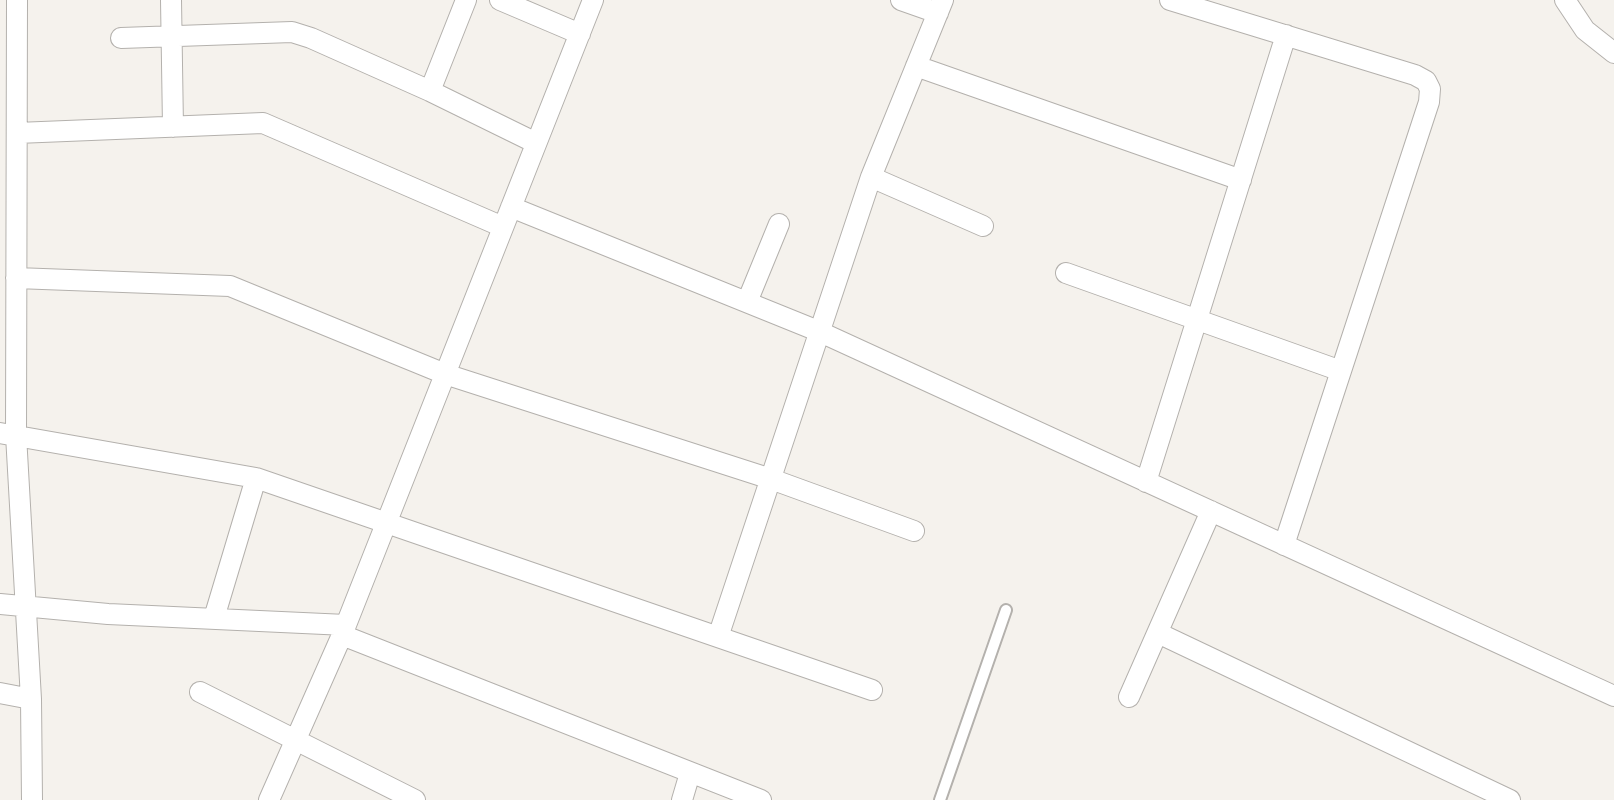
<!DOCTYPE html>
<html>
<head>
<meta charset="utf-8">
<style>
	body { margin:0 }
	canvas { display:block; background:#f5f2ed }
</style>
</head>
<body>
<canvas width="1614" height="800"></canvas>
<script>
const g = document.querySelector('canvas').getContext('2d');
g.lineJoin = 'round';
const poly = rows => new Path2D(rows.map(r => 'M' + r).join(''));
function stroke(path, color, width, dash) { g.strokeStyle = color; g.lineWidth = width; g.lineCap = dash ? 'butt' : 'round'; g.setLineDash(dash || []); g.stroke(path); }
const lane = poly([
	[940,800,1006,610]
]);
const street = poly([
	[17,0,16,435,31,699,32,800],
	[171,0,173,127],
	[500,0,580,34],
	[901,0,938,13],
	[1170,0,1415,75,1426,81,1430,89,1429,102,1284,545],
	[1565,0,1585,30,1614,53],
	[121,38,292,32,311,38,430,91,536,143],
	[916,66,1241,180],
	[430,91,466,0],
	[17,133,263,123,503,227],
	[871,177,983,226],
	[511,207,818,331,1614,696],
	[1066,273,1341,371],
	[16,278,230,286,445,374,771,479,914,531],
	[747,302,779,224],
	[0,433,256,478,872,690],
	[1146,482,1286,35],
	[0,604,108,614,346,625],
	[214,618,256,478],
	[1158,633,1510,800],
	[342,635,761,800],
	[718,637,871,177,943,0],
	[200,692,415,800],
	[0,693,31,699],
	[1129,697,1211,511],
	[269,800,342,635,593,0],
	[682,800,690,773]
]);
stroke(lane, '#b4b1ad', 14);
stroke(street, '#b4b1ad', 22);
stroke(lane, '#fff', 10);
stroke(street, '#fff', 20);
</script>
</body>
</html>
